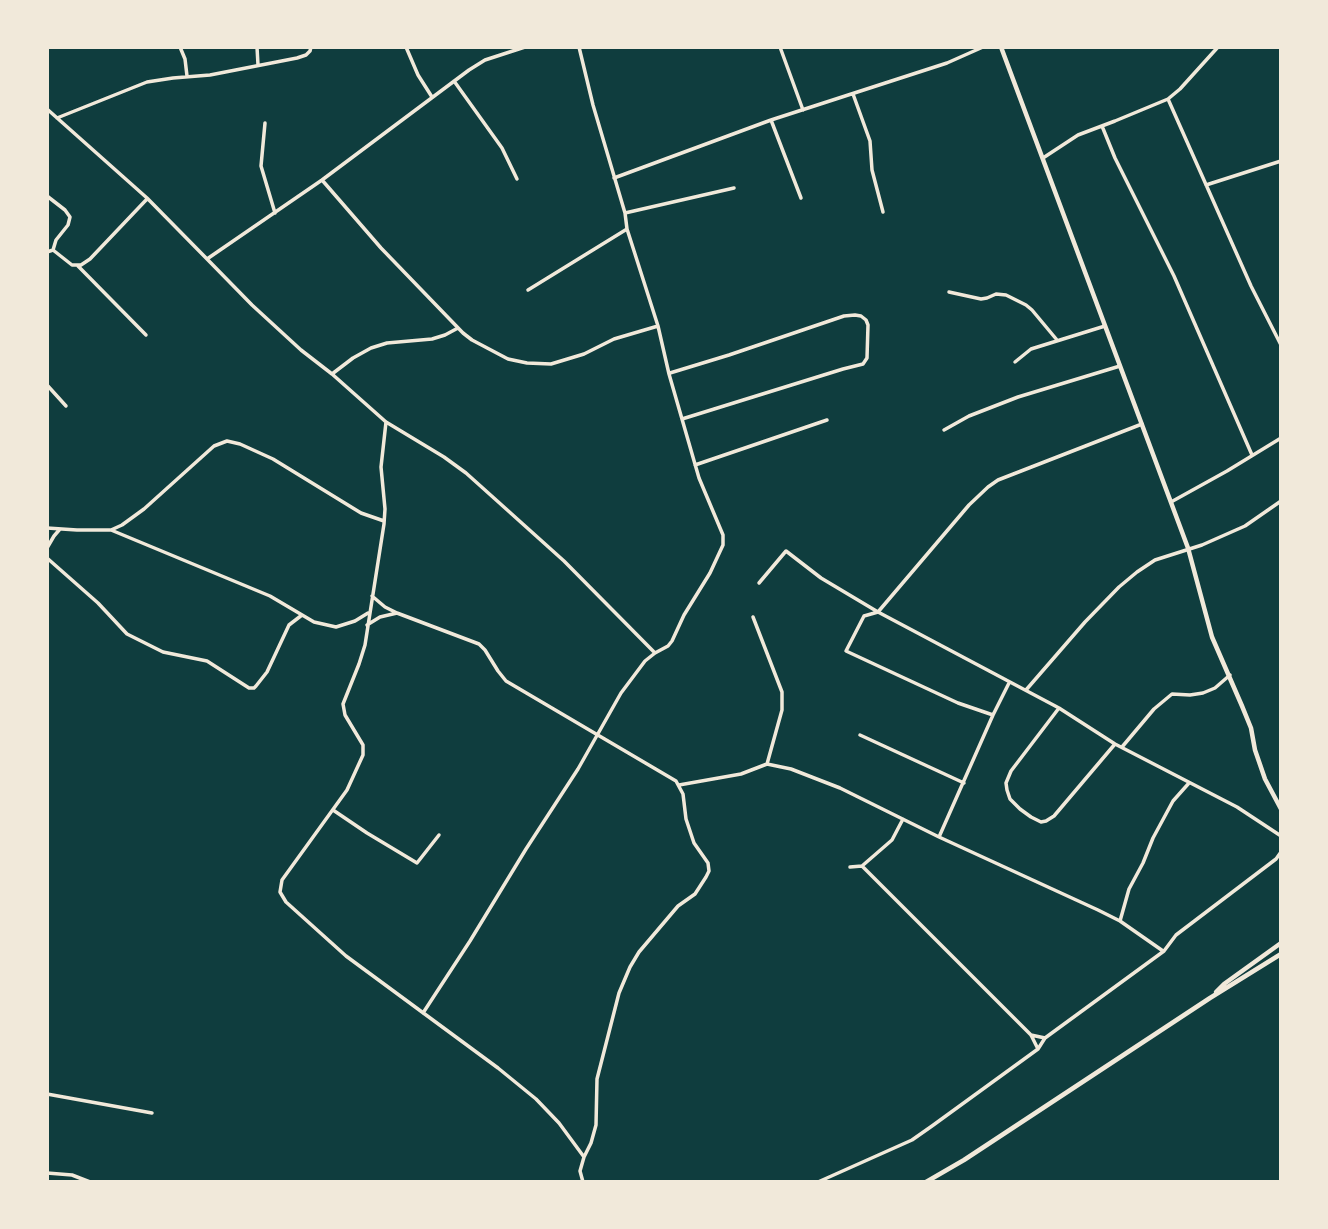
<!DOCTYPE html>
<html>
<head>
<meta charset="utf-8">
<style>
	body { margin:0 }
	#map { position:relative; width:1328px; height:1229px; overflow:hidden; background:#0f3d3e; font-family:Figtree,sans-serif }
	canvas { display:block }
	.frame { position:absolute; inset:0; border:49px solid #f1e9da; pointer-events:none }
</style>
</head>
<body>
<div id="map">
<canvas width="1328" height="1229"></canvas>
<div class="frame"></div>
</div>
<script>
const g = document.querySelector('canvas').getContext('2d');
g.lineJoin = 'round';
const poly = rows => new Path2D(rows.map(r => 'M' + r).join(''));
function stroke(path, color, width, dash) { g.strokeStyle = color; g.lineWidth = width; g.lineCap = dash ? 'butt' : 'round'; g.setLineDash(dash || []); g.stroke(path); }
stroke(poly([
	[180,47,185,59,187,76],
	[257,47,258,65],
	[406,47,418,75,432,97],
	[780,47,803,110],
	[454,81,502,148,517,179],
	[853,94,870,141,872,170,883,212],
	[1168,99,1251,286,1281,345],
	[47,109,147,198,207,259,322,180,469,70,485,60,525,47],
	[57,118,147,82,173,78,210,75,297,58,306,55,310,51,311,47],
	[771,120,801,198],
	[265,123,261,166,275,213],
	[1102,126,1115,158,1174,276,1252,455],
	[1043,158,1078,135,1115,121,1168,99,1180,89,1218,47],
	[614,178,771,120,947,63,983,47],
	[322,180,381,248,463,333,472,340,508,359,527,363,551,364,584,354,614,339,658,326],
	[1206,185,1281,161],
	[47,196,65,210,70,217,68,225,56,240,53,250],
	[625,213,734,188],
	[47,252,53,250,72,265,81,265,90,259,147,199],
	[207,259,252,305,301,350,332,374,386,422,444,457,466,473,495,499,564,561,655,653],
	[78,266,146,335],
	[528,290,627,229],
	[949,292,981,299,987,298,996,294,1006,295,1026,305,1032,310,1057,340],
	[1015,362,1031,349,1105,326],
	[670,373,729,355,844,316,855,315,861,316,866,320,868,325,867,358,863,364,843,369,682,419],
	[332,374,353,358,371,348,387,343,432,339,445,335,458,328],
	[47,385,66,406],
	[386,422,381,467,385,509,384,524,365,645,359,664,343,704,345,715,363,745,363,755,347,790,282,880,280,892,286,902,346,956,498,1068,536,1099,559,1123,584,1157],
	[944,430,969,416,1018,397,1120,366],
	[695,465,827,420],
	[1171,502,1227,471,1281,438],
	[47,528,77,530,111,530,122,525,144,509,214,446,227,441,240,444,273,459,361,513,384,521],
	[111,530,270,596,314,622,336,627,355,621,368,613],
	[47,548,54,536,60,529],
	[47,558,98,603,127,634,163,652,207,661,249,688,254,688,256,686,267,672,289,625,302,615],
	[759,583,786,551,821,578,878,612,1059,708,1115,744,1237,807,1281,836],
	[372,596,385,607,397,613,479,644,485,650,498,671,506,681,676,781,683,794,686,819,694,843,708,863,709,871,706,877,695,894,678,906,639,952,630,967,619,993,597,1079,596,1125,591,1143,584,1157,580,1171,583,1182],
	[367,625,380,617,397,613],
	[1026,690,1085,622,1119,587,1137,572,1155,560,1202,545,1245,526,1281,501],
	[1059,708,1011,771,1006,783,1007,790,1010,799,1020,809,1031,817,1041,822,1046,821,1054,816,1115,744],
	[993,715,958,703,846,651,864,616,878,612,969,505,988,487,998,480,1142,424],
	[860,735,964,783],
	[1122,747,1154,709,1172,694,1190,695,1203,693,1215,688,1230,675],
	[767,764,791,769,840,788,939,837,1098,910,1120,921,1163,951],
	[679,785,741,774,767,764,782,710,782,692,753,617],
	[333,810,367,833,417,863,439,835],
	[939,837,993,715,1009,683],
	[862,866,892,840,903,819],
	[850,867,862,866,1031,1035,1038,1049],
	[1120,921,1129,889,1143,863,1153,838,1173,801,1189,783],
	[423,1013,470,941,526,849,578,769,621,693,645,661,655,653,668,646,672,641,684,615,710,573,723,545,723,535,699,478,669,374,658,326,627,229,625,213,593,105,579,47],
	[1031,1035,1045,1038],
	[47,1094,152,1113],
	[47,1173,72,1175,90,1182],
	[818,1182,912,1140,932,1126,1038,1049,1045,1038,1164,951,1176,935,1276,859,1281,852]
]), '#f1e9da', 3.5);
stroke(poly([
	[1001,47,1188,548,1212,637,1242,706,1251,728,1255,750,1265,779,1281,809],
	[1216,992,1224,984,1281,943],
	[926,1182,964,1160,1210,998,1281,954]
]), '#f1e9da', 4.5);
</script>
</body>
</html>
